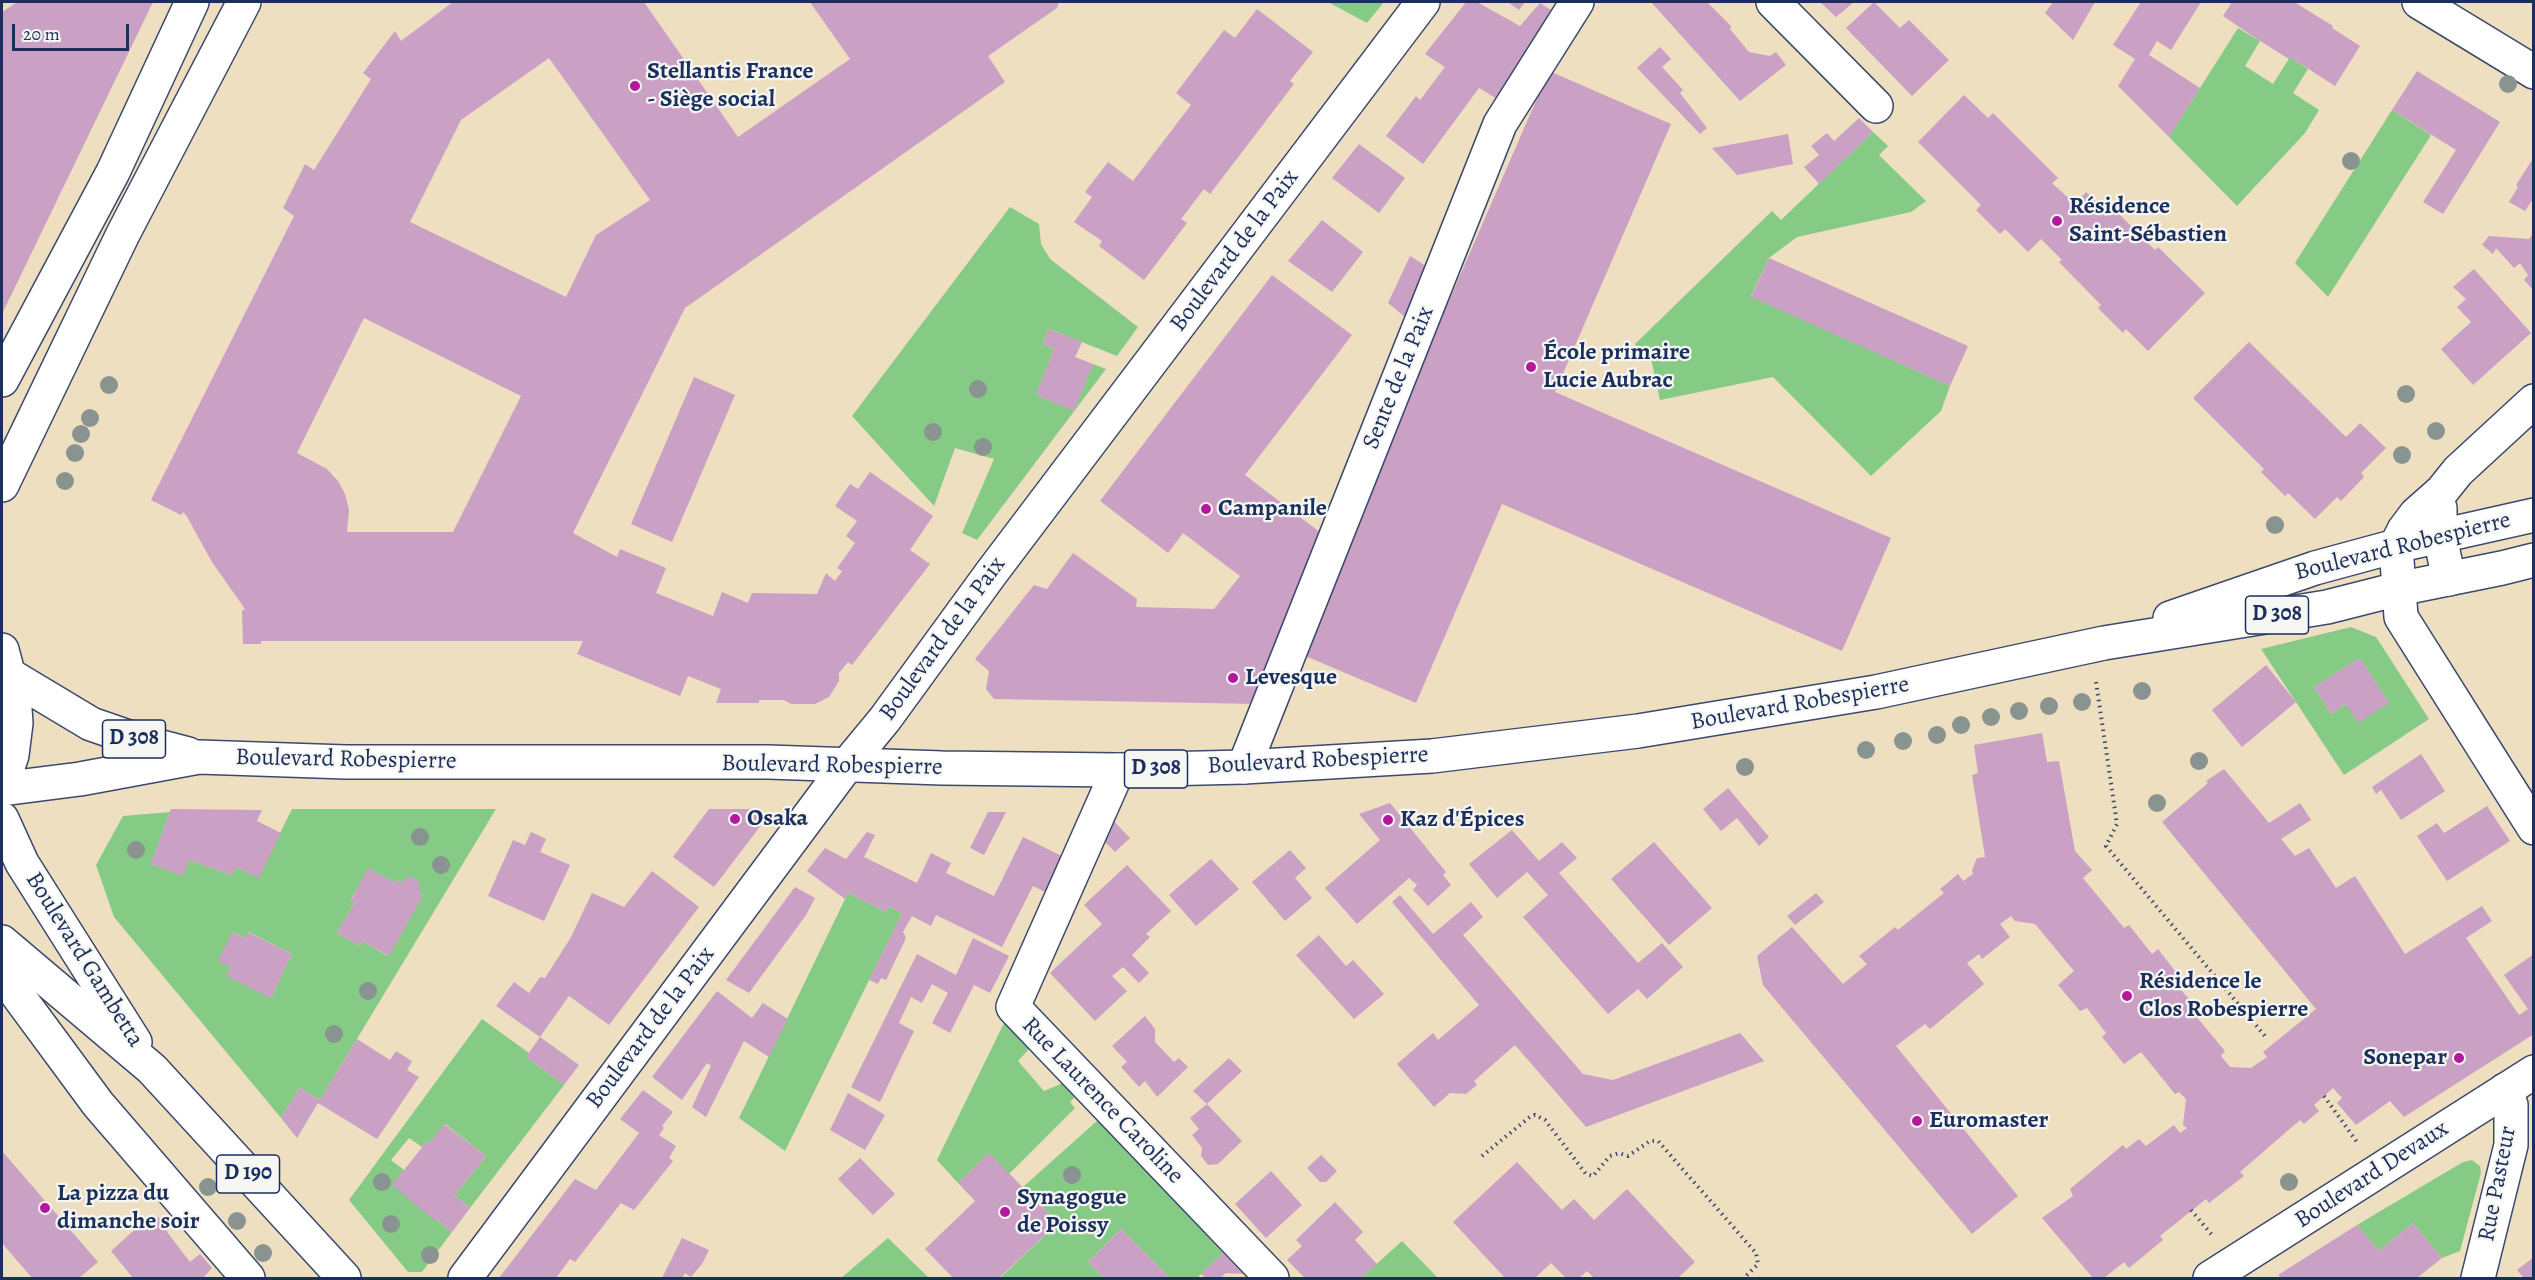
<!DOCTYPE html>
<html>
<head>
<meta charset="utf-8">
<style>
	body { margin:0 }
	#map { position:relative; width:2535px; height:1280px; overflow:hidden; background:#eedfc0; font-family:Alegreya,serif }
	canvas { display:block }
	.frame { position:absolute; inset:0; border:3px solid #1b2f5e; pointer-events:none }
	.scale { position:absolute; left:12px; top:24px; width:117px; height:27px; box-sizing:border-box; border:3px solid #1b2f5e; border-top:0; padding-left:8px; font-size:18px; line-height:21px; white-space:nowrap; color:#1b2f5e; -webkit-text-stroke:4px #f6f6f2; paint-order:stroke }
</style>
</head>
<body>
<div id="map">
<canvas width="2535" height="1280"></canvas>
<div class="frame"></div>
<div class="scale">20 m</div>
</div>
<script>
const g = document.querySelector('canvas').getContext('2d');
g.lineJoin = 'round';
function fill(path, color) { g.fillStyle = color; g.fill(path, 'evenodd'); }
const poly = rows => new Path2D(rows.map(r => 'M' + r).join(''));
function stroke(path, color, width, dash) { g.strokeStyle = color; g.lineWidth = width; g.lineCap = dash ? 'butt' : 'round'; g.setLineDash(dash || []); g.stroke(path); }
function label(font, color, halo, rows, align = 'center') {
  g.font = font + ' Alegreya,serif'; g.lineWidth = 4.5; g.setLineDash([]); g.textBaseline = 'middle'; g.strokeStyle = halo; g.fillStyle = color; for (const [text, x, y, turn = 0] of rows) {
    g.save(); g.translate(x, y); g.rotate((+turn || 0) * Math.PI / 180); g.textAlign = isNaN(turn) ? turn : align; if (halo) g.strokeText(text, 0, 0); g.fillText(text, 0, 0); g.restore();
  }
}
fill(poly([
	[1328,2,1384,2,1367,23],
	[2238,28,2260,41,2245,66,2273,84,2290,57,2308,69,2293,93,2319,110,2305,133,2237,206,2169,137],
	[2392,110,2431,135,2328,297,2295,263],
	[1873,132,1888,146,1879,155,1926,201,1911,212,1797,237,1769,258,1751,296,1950,386,1941,411,1871,476,1773,377,1660,400,1651,358,1638,357,1635,344,1772,211,1781,220],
	[1010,207,1039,224,1041,244,1050,259,1138,327,1117,356,1049,329,1043,344,1054,349,1036,395,1074,410,1093,364,1106,369,977,540,962,533,994,459,955,448,934,506,852,416],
	[2351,627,2376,637,2429,719,2344,775,2261,649],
	[2360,658,2389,703,2346,704,2331,714,2314,687],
	[292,809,496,809,320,1100,300,1088,281,1118,114,917,96,865,123,816,170,812,151,864,182,875,189,860,232,875,236,867,258,877],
	[369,869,395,883,397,880,401,882,423,895,388,956,362,941,359,946,337,933,355,902,351,899],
	[233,932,245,938,249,932,292,954,271,998,227,975,231,967],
	[848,893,886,912,889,906,902,913,785,1151,739,1118],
	[482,1019,529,1053,526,1057,564,1085,470,1208,455,1195,486,1156,445,1124,430,1143,427,1141,422,1147,409,1138,391,1160,404,1170,393,1185,452,1232,422,1272,408,1272,349,1200],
	[1005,1021,1029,1049,1018,1061,1044,1091,1063,1083,1076,1096,1070,1102,1075,1108,1009,1174,989,1153,958,1183,937,1160],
	[1098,1120,1223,1253,1197,1278,1170,1278,1121,1229,1088,1262,1104,1278,1000,1278,1058,1223,1023,1187],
	[2472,1160,2480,1166,2481,1173,2460,1251,2442,1258,2413,1223,2379,1251,2357,1225,2463,1162],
	[888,1238,929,1278,841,1278],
	[1402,1241,1438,1278,1361,1278]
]), '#85cb85');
fill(poly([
	[17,2,153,2,2,314,2,12],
	[453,2,644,2,738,137,850,59,810,2,1059,2,1057,8,988,56,1005,82,685,308,573,533,617,557,620,549,666,568,656,593,713,616,722,592,748,603,752,593,817,594,826,573,835,581,842,571,837,568,855,543,846,536,857,521,835,506,850,484,858,489,870,472,933,516,910,550,930,564,852,665,848,662,839,673,839,681,829,697,815,704,791,704,784,700,759,700,759,703,716,703,721,689,688,676,680,696,577,654,583,641,261,641,261,644,243,644,242,611,245,609,212,562,186,515,183,512,181,515,151,500,294,216,283,208,305,164,314,170,371,79,363,73,395,31,401,41],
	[549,58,650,200,596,235,566,297,410,222,461,120],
	[364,318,521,396,453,532,347,532,349,510,345,494,338,481,327,469,297,453],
	[1466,2,1477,2,1520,26,1540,3,1559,15,1504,103,1479,88,1423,164,1386,136,1416,96,1420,100,1445,67,1425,54],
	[1508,2,1525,2,1519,10],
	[1651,2,1707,2,1731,26,1730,29,1749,52,1770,56,1776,52,1786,65,1740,101],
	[1820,2,1854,2,1836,17],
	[1874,2,1900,28,1909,20,1949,60,1912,96,1846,28],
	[2053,2,2095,2,2073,40,2045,13],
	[2141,2,2201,2,2171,50,2157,41,2149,55,2200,88,2169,137,2118,86,2135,59,2113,45],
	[2232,2,2294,2,2333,26,2332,28,2360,46,2335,86,2290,57,2289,59,2260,41,2223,16],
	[1257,9,1313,52,1290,81,1294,84,1210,194,1204,189,1181,219,1187,223,1144,280,1099,246,1102,241,1074,222,1092,197,1085,192,1108,162,1133,181,1191,105,1176,93,1224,30,1235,38],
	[1660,47,1671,59,1662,67,1683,90,1680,93,1707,128,1700,134,1637,68],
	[1549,71,1671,124,1555,392,1891,538,1842,651,1502,504,1416,703,1296,652],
	[2417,71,2500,122,2443,214,2423,202,2456,150,2392,110],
	[1964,95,1988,118,1993,113,2058,178,2052,183,2075,204,2086,192,2108,213,2113,208,2155,250,2158,247,2205,293,2148,351,2126,329,2123,333,2098,308,2101,305,2059,262,2062,260,2041,239,2028,252,2005,229,2000,234,1976,210,1981,205,1918,142],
	[1859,118,1873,132,1819,184,1804,167,1819,155,1811,146,1827,133,1834,141],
	[1788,134,1793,164,1737,175,1712,148],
	[1359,144,1405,178,1379,213,1332,178],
	[2534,157,2534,197,2525,211,2509,202,2518,187,2516,185],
	[1322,220,1363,252,1332,292,1288,261],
	[2534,232,2534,291,2524,280,2528,275,2520,263,2514,268,2496,248,2493,254,2482,245,2489,236,2529,239],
	[1410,256,1432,270,1411,322,1388,303],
	[1769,258,1968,346,1950,386,1751,297],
	[2474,269,2531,333,2473,385,2441,349,2471,322,2457,307,2466,299,2453,287],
	[1272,275,1352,335,1245,475,1321,533,1257,704,994,699,986,689,989,671,975,659,1034,585,1047,589,1073,553,1137,599,1136,607,1214,609,1240,576,1183,533,1168,553,1100,501],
	[1049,329,1082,342,1075,357,1093,364,1074,411,1036,395,1054,349,1043,344],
	[2249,342,2346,437,2360,423,2386,448,2361,473,2364,477,2341,501,2337,497,2315,519,2288,493,2285,496,2261,472,2264,469,2193,398],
	[694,377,735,395,672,542,631,524],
	[2360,658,2389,703,2358,723,2346,704,2331,714,2314,687],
	[2266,665,2296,702,2242,747,2212,710],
	[2042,733,2047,762,2059,761,2075,851,2092,870,2083,878,2124,928,2129,925,2152,954,2158,949,2178,975,2172,980,2199,1010,2194,1014,2225,1051,2221,1056,2230,1067,2251,1068,2267,1057,2263,1052,2316,1009,2162,822,2208,783,2206,781,2224,769,2269,823,2300,803,2311,820,2281,839,2295,856,2309,848,2336,888,2355,876,2405,954,2482,906,2492,921,2466,938,2519,1015,2528,1009,2504,975,2534,954,2534,1034,2404,1117,2390,1101,2356,1125,2337,1103,2342,1098,2333,1088,2314,1105,2319,1111,2304,1124,2300,1120,2240,1172,2244,1176,2209,1203,2206,1199,2160,1236,2163,1240,2129,1268,2124,1262,2104,1278,2093,1278,2042,1218,2073,1196,2070,1189,2123,1145,2126,1149,2139,1139,2146,1146,2174,1125,2180,1133,2187,1128,2183,1125,2186,1099,2179,1092,2175,1094,2141,1052,2124,1064,2102,1037,2106,1033,2087,1008,2080,1011,2058,985,2074,971,2035,924,2015,921,2011,916,2000,924,2010,937,1982,959,1979,954,1967,963,1984,984,1930,1029,1925,1024,1896,1046,2018,1196,1972,1234,1763,985,1757,956,1792,927,1843,984,1867,964,1859,956,1895,927,1898,930,1944,893,1940,889,1958,874,1963,881,1973,874,1972,870,1977,858,1985,857,1972,775,1978,773,1974,745],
	[2421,754,2445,791,2401,820,2381,790,2376,794,2372,787],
	[1728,788,1769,837,1759,846,1737,818,1721,831,1703,809],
	[1390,803,1446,872,1443,875,1451,885,1428,906,1413,890,1417,885,1409,878,1357,924,1325,888,1380,840,1359,814],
	[2487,806,2510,841,2447,881,2417,836,2437,823,2444,833],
	[171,809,262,810,257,821,281,833,259,878,236,867,232,875,189,860,183,876,151,864],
	[709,809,759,809,765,820,714,887,673,857],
	[988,812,1006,812,984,855,970,848],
	[1106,813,1130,838,1115,852,1095,832],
	[1512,830,1539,861,1562,842,1577,858,1559,873,1638,963,1662,943,1683,967,1647,999,1638,989,1608,1014,1523,917,1548,895,1527,872,1497,898,1469,864],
	[531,832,546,839,540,852,570,865,544,921,488,896,513,840,525,845],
	[867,832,875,835,864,857,917,883,931,853,951,863,946,873,994,896,1023,837,1066,858,1049,894,1033,886,1002,947,936,915,931,926,912,916,903,932,906,938,886,980,881,978,878,984,869,980,902,913,889,906,886,912,848,893,845,899,807,871,825,848,846,859],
	[1654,842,1712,908,1669,945,1611,879],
	[1290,850,1306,868,1295,878,1312,898,1285,921,1252,882],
	[1211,859,1239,889,1196,926,1169,895],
	[1127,865,1171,911,1146,934,1150,937,1132,955,1149,973,1139,983,1123,967,1112,976,1127,991,1095,1021,1050,973,1102,924,1084,905],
	[368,868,395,883,397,880,401,882,410,876,420,882,419,893,423,895,389,956,362,941,359,946,337,933,355,902,351,900],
	[652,871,699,907,609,1025,569,996,540,1037,496,1006,514,982,529,993,540,977,545,978,570,939,592,893,624,907],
	[795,887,815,898,806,915,749,993,726,980],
	[1816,893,1824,902,1795,925,1787,916],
	[1400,895,1433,934,1471,902,1483,917,1463,935,1583,1074,1613,1080,1740,1033,1764,1061,1586,1127,1515,1045,1474,1081,1477,1085,1466,1094,1450,1093,1434,1107,1397,1064,1433,1033,1438,1040,1479,1005,1392,902],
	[232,932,245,938,248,932,292,954,271,998,226,976,231,967,218,961],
	[1319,935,1346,966,1353,960,1384,994,1354,1019,1296,955],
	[973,938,1009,956,990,993,974,985,950,1033,932,1023,948,993,932,984,922,1003,911,997,899,1023,914,1031,880,1102,851,1087,917,954,956,975],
	[717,991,752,1018,763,1003,788,1019,769,1057,744,1041,706,1117,692,1107,711,1066,707,1063,682,1100,652,1077],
	[1145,1016,1155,1029,1155,1042,1174,1062,1179,1058,1188,1067,1157,1097,1145,1081,1139,1087,1121,1067,1127,1062,1112,1046],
	[540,1037,579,1065,564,1085,526,1057],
	[357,1039,390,1060,396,1051,412,1061,407,1070,419,1077,377,1139,318,1103,297,1138,281,1118,300,1088,320,1100],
	[1229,1058,1242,1071,1207,1104,1193,1091],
	[643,1090,673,1112,662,1126,664,1128,659,1135,676,1146,669,1158,673,1161,634,1210,621,1203,575,1262,570,1259,556,1278,499,1278,575,1179,596,1190,639,1133,620,1119],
	[848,1093,885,1115,865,1150,830,1130],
	[1207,1104,1242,1141,1218,1164,1208,1165,1201,1156,1202,1148,1192,1135,1199,1129,1190,1118],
	[444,1124,486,1156,455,1195,470,1208,452,1232,436,1219,435,1221,392,1185,427,1141,430,1143],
	[2,1151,98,1262,79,1278,32,1278,2,1243],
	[989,1153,1058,1223,999,1278,953,1278,925,1249,975,1201,958,1183],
	[1321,1155,1337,1171,1326,1182,1320,1182,1307,1168],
	[860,1158,895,1194,873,1215,838,1179],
	[1517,1162,1562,1210,1574,1199,1594,1220,1627,1189,1695,1262,1678,1278,1594,1278,1587,1271,1579,1278,1566,1278,1551,1263,1535,1278,1505,1278,1453,1222],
	[1271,1171,1302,1205,1266,1238,1235,1204],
	[1335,1202,1363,1232,1355,1240,1377,1264,1361,1278,1305,1278,1287,1260,1302,1246,1296,1240],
	[151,1215,162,1219,168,1227,167,1232,190,1262,200,1254,212,1268,203,1278,133,1278,111,1251],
	[2413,1223,2442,1258,2417,1278,2281,1278,2278,1275,2357,1225,2379,1251],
	[1121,1229,1170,1278,1104,1278,1088,1262],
	[682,1238,709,1250,702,1264,691,1277,685,1273,682,1278,662,1278],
	[1223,1253,1243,1274,1226,1273,1220,1278,1206,1278,1201,1274],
	[2534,1257,2534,1278,2524,1278,2517,1270]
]), '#caa0c4');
const street = poly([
	[1773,2,1876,106],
	[2419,2,2534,72],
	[2,380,113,172,192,2],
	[2,485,123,234,244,2],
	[2396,546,2401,617,2534,828],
	[1244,767,1500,124,1577,2],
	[1118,770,1013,1007,1272,1278],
	[2,969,5,978,98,1104,248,1278],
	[465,1278,847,765,885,719,992,572,1423,2],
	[2478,1278,2511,1145,2511,1105,2505,1090]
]);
const secondary = poly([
	[2440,508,2440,537,2449,579],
	[2396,546,2404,530,2416,514,2442,491,2458,471,2534,401],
	[2210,1278,2534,1072]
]);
const primary = poly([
	[2170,618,2315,568,2396,546,2534,515],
	[2,650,14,695,16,723,12,755,2,785],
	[11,676,91,724,146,743,188,754],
	[2,789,80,779,199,757,346,762,768,762,942,768,1118,770,1244,767,1432,756,1638,731,1876,692,2104,643,2327,607,2398,589,2502,568,2534,560],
	[2,819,22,863,135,1042],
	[2,942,152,1069,344,1278]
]);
stroke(street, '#3b496d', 36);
stroke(secondary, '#3b496d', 36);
stroke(primary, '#3b496d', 36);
stroke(poly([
	[2096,682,2117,824,2106,846,2265,1036],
	[2324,1096,2357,1142],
	[1482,1156,1531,1116,1535,1115,1545,1120,1586,1174,1593,1176,1610,1156,1619,1153,1628,1156,1650,1141,1658,1141,1756,1253,1758,1264,1744,1278],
	[2191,1210,2212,1235]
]), '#3b496d', 4, [1.5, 4.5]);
stroke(street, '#fff', 33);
stroke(secondary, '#fff', 33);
stroke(primary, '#fff', 33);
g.fillStyle = '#899490';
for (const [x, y] of [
	[2508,84],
	[2351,161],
	[109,385],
	[978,389],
	[2406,394],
	[90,418],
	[2436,431],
	[933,432],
	[81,434],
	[983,447],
	[75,453],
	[2402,455],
	[65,481],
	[2275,525],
	[2142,691],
	[2082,702],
	[2049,706],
	[2019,711],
	[1991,717],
	[1961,725],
	[1937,735],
	[1903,741],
	[1866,750],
	[2199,761],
	[1745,767],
	[2157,803],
	[420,837],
	[136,850],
	[441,865],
	[368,991],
	[334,1034],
	[1072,1175],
	[382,1182],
	[2289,1182],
	[208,1187],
	[237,1221],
	[391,1224],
	[263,1253],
	[430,1255]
]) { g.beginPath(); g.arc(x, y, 9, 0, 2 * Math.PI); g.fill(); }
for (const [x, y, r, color] of [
	[635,86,6,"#b5179e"],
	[2057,221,6,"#b5179e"],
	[1531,367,6,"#b5179e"],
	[1206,509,6,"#b5179e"],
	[1233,678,6,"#b5179e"],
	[735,819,6,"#b5179e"],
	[1388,820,6,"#b5179e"],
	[2127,996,6,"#b5179e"],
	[2459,1058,6,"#b5179e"],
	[1917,1121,6,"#b5179e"],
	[45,1208,6,"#b5179e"],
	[1005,1212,6,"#b5179e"]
]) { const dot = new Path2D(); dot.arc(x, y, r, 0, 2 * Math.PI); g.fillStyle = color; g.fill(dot); stroke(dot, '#f6f6f2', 2); }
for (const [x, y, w] of [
	[2277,615,63],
	[134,739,63],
	[1156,769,63],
	[248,1174,63]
]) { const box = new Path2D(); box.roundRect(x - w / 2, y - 19, w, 38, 4.5); g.fillStyle = '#f6f6f2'; g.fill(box); stroke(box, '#1b2f5e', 1.5); }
label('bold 22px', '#1b2f5e', null, [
	["D 308",2277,615],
	["D 308",134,739],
	["D 308",1156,769],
	["D 190",248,1174]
]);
label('bold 24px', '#1b2f5e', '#f6f6f2', [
	["Stellantis France",647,72],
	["- Siège social",647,100],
	["Résidence",2069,207],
	["Saint-Sébastien",2069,235],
	["École primaire",1543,353],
	["Lucie Aubrac",1543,381],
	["Campanile",1218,509],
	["Levesque",1245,678],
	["Osaka",747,819],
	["Kaz d'Épices",1400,820],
	["Résidence le",2139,982],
	["Clos Robespierre",2139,1010],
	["Sonepar",2447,1058,"right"],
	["Euromaster",1929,1121],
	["La pizza du",57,1194],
	["dimanche soir",57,1222],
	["Synagogue",1017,1198],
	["de Poissy",1017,1226]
], 'left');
label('24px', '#1b2f5e', '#f6f6f2', [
	["Boulevard de la Paix",1235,251,-53],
	["Sente de la Paix",1399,378,-68],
	["Boulevard Robespierre",2403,547,-14],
	["Boulevard de la Paix",943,639,-54],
	["Boulevard Robespierre",1800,704,-10],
	["Boulevard Robespierre",346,760,1],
	["Boulevard Robespierre",1318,761,-3],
	["Boulevard Robespierre",832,766,1],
	["Boulevard Gambetta",84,960,58],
	["Boulevard de la Paix",651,1028,-53],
	["Rue Laurence Caroline",1102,1101,46],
	["Boulevard Devaux",2372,1175,-33],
	["Rue Pasteur",2498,1184,-79]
]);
</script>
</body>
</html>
